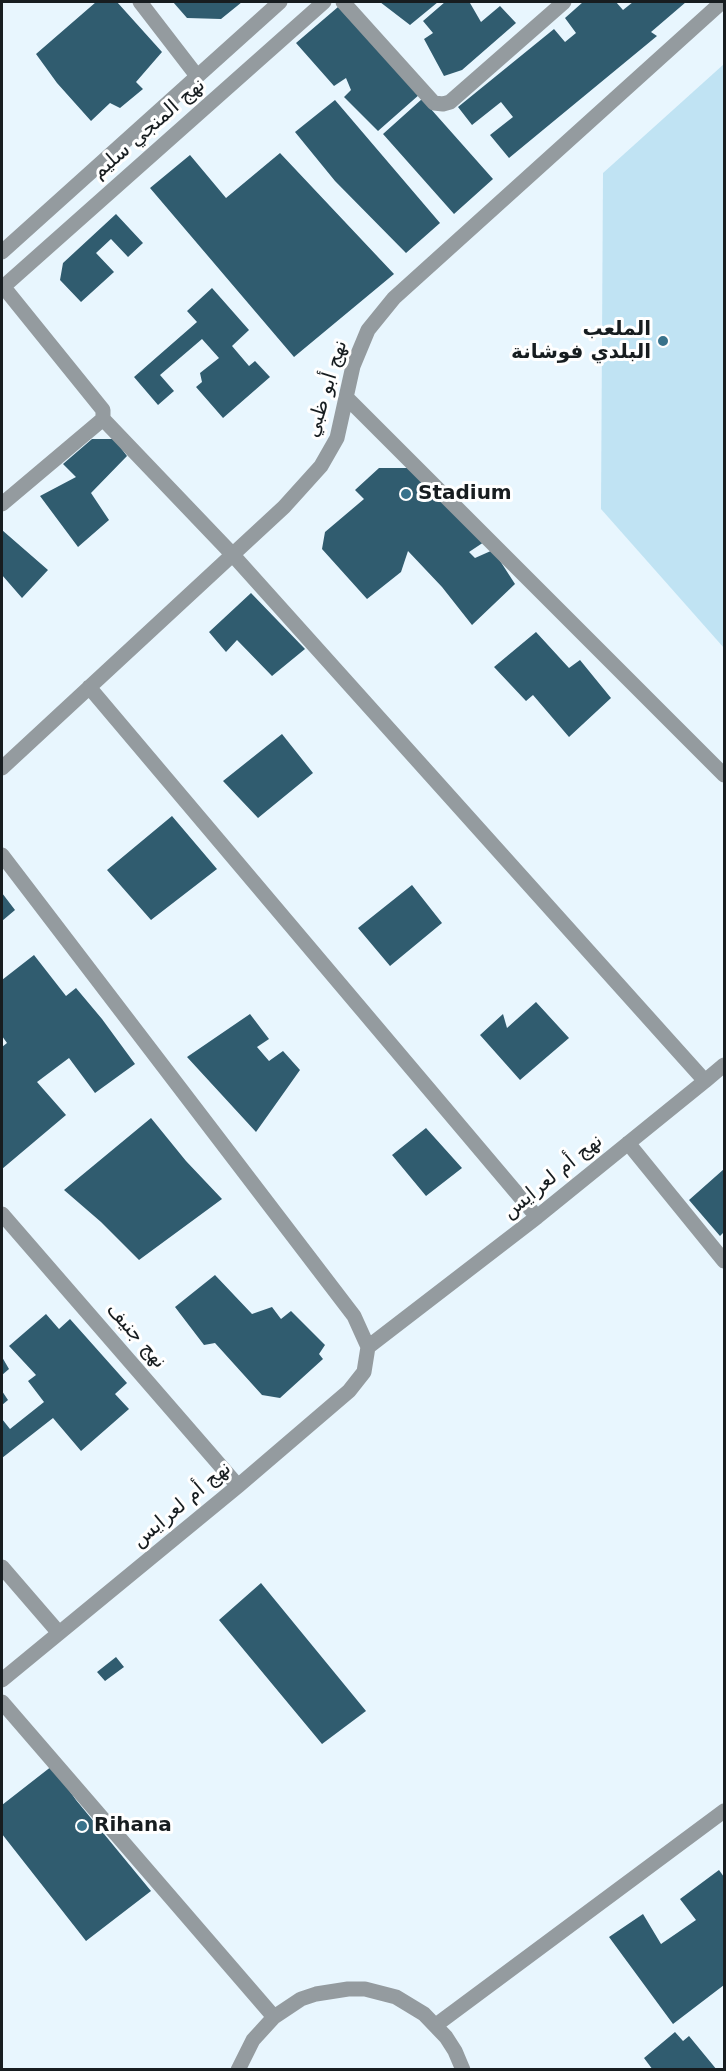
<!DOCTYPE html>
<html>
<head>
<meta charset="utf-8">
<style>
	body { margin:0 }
	#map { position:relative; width:726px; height:2071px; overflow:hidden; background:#e8f6fe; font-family:"DejaVu Sans",sans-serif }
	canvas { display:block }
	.frame { position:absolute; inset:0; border:3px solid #171d20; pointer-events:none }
</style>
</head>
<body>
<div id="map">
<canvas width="726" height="2071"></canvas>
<div class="frame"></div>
</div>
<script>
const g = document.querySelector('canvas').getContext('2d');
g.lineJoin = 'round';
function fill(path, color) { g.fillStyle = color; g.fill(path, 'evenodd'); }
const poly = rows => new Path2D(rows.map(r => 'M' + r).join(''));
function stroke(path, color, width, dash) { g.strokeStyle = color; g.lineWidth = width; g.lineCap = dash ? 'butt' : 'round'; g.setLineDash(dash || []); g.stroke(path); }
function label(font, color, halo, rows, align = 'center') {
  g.font = font + ' "DejaVu Sans","Noto Sans Arabic",sans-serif'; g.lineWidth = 6; g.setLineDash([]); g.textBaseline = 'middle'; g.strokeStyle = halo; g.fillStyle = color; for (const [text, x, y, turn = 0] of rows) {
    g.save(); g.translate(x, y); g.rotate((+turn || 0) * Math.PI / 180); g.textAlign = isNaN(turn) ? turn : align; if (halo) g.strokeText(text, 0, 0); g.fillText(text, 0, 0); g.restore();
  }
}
fill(poly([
	[724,64,724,648,601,509,603,173]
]), '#c0e3f3');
fill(poly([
	[96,2,117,2,162,52,136,82,143,89,120,108,110,103,91,121,57,83,36,54],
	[173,2,242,2,221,19,187,18],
	[380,2,438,2,410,25],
	[445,2,472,2,470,3,481,22,500,6,516,23,462,70,444,76,424,39,433,33,423,21],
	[583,2,616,2,623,10,633,2,686,2,651,32,657,36,509,158,490,135,513,117,501,102,472,125,458,107,554,29,565,42,576,33,565,18],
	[338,7,420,94,378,131,344,97,351,90,346,78,334,86,296,43],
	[422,99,493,179,454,214,383,134],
	[335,100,440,223,406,253,335,181,295,132],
	[280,153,394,274,294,357,150,188,190,155,226,198],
	[116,214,143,243,128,257,111,239,96,253,114,272,81,302,60,280,63,263],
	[212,288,249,330,232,346,249,366,255,361,270,377,223,418,196,387,202,382,200,373,219,358,202,339,160,375,174,391,158,405,134,377,197,322,187,311],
	[92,439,114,439,127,456,91,493,109,520,78,547,40,496,76,477,63,464],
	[379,468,410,468,484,542,469,552,475,558,493,550,515,584,472,625,442,587,408,551,401,572,367,599,322,549,325,532,364,499,355,490],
	[2,530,48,570,22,598,2,575],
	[251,593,305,649,272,676,237,640,226,652,209,632],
	[536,632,569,668,580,660,611,698,569,737,533,695,526,701,494,667],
	[282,734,313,773,258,818,223,781],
	[172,816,217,869,151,920,107,870],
	[412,885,442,923,390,966,358,928],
	[2,893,15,910,2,921],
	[34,955,66,996,76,988,102,1019,135,1064,95,1093,69,1058,37,1082,66,1115,2,1169,2,1047,7,1043,2,1036,2,980],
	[536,1002,569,1038,520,1080,480,1035,503,1014,507,1028],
	[250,1014,269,1039,257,1047,269,1061,283,1051,300,1070,256,1132,187,1057],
	[151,1118,186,1161,222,1199,139,1260,101,1222,64,1190],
	[426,1128,462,1168,426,1196,392,1155],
	[724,1169,724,1232,720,1236,689,1200],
	[215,1275,252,1314,272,1307,281,1319,291,1311,325,1345,319,1354,323,1359,280,1398,262,1395,215,1343,204,1345,175,1307],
	[46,1314,59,1329,70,1319,127,1383,115,1394,129,1409,81,1451,53,1418,2,1458,2,1419,10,1429,44,1402,28,1381,36,1375,9,1346],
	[2,1357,9,1369,2,1375],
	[2,1391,8,1400,2,1405],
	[261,1583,366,1711,322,1744,219,1620],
	[116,1657,124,1667,105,1681,97,1672],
	[52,1766,76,1800,151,1891,86,1941,2,1834,2,1805],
	[719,1870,724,1877,724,1985,673,2024,609,1937,643,1914,661,1944,696,1920,680,1899],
	[675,2032,683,2041,689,2036,717,2070,653,2070,644,2058]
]), '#305c6f');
stroke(poly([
	[140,2,197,76],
	[343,2,434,103,443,104,450,102,564,2],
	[2,252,280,2],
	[2,285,103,410,103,419,2,504],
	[2,288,324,2],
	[346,397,724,775],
	[103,419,232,554,705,1081,724,1065],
	[89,687,537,1217],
	[2,768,284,507,321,466,337,438,353,366,368,330,394,298,722,2],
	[2,855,354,1316,368,1347,364,1372,349,1391,238,1486,2,1680],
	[628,1143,724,1261],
	[2,1214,238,1486],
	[368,1347,537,1217,705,1081],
	[2,1567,59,1633],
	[2,1702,274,2017],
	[436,2025,724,1811],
	[238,2070,253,2040,274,2017,301,1999,316,1994,348,1989,365,1989,396,1997,424,2014,446,2037,455,2051,463,2070]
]), '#949b9f', 15);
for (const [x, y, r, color] of [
	[663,341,6,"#38728b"],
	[406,494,6,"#38728b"],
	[82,1826,6,"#38728b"]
]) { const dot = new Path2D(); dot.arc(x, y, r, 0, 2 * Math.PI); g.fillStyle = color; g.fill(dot); stroke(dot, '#fff', 2); }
label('20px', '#171d20', '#fff', [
	["نهج المنجي سليم",149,129,-41],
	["نهج أبو ظبي",327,389,-73],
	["نهج أم لعرايس",553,1177,-39],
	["نهج جنيف",136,1336,49],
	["نهج أم لعرايس",182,1505,-40]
]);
label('bold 20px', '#171d20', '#fff', [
	["الملعب",651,330,"right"],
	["البلدي فوشانة",651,353,"right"],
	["Stadium",418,494],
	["Rihana",94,1826]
], 'left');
</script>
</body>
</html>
